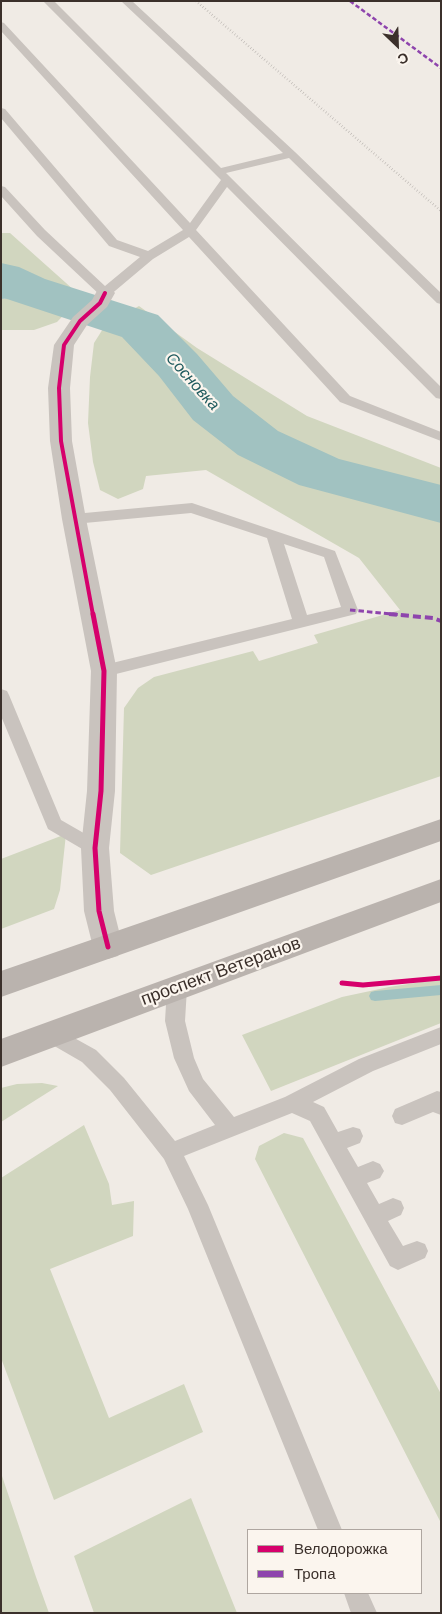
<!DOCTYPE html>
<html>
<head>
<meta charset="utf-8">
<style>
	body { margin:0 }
	#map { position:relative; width:442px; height:1614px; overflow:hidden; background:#f0ebe5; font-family:"DM Sans",sans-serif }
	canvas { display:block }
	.frame { position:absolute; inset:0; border:2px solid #3b302b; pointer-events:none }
	.legend { position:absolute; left:247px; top:1529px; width:175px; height:65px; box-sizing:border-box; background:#fbf5ee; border:1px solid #aea6a0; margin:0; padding:6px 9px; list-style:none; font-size:15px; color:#3b302b }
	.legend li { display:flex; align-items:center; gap:10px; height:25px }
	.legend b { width:25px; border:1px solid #aea6a0 }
	.north { position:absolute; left:372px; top:20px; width:50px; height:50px; -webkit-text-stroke:4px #fbf5ee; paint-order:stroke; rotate:156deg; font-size:14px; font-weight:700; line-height:20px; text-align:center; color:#3b302b }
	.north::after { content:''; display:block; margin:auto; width:18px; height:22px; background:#3b302b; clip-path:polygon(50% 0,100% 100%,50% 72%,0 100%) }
</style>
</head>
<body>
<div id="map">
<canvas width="442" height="1614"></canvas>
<div class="frame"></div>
<ul class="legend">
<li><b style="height:6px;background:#d6006c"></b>Велодорожка</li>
<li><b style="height:6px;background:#8e44ad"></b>Тропа</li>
</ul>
<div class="north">С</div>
</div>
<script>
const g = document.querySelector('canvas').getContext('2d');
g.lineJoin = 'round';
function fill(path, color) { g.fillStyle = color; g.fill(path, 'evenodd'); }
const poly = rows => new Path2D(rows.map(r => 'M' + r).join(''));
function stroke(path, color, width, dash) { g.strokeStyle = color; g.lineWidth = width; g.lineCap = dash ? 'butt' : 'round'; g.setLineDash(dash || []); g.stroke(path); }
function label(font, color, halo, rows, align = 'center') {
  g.font = font + ' "DM Sans",sans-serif'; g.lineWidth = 4.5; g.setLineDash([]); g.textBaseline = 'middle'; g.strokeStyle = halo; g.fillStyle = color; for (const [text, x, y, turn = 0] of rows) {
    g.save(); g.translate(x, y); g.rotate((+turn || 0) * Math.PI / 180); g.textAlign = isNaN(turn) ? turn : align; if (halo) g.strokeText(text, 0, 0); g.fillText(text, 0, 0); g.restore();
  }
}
fill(poly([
	[1,233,10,233,75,291,78,300,57,322,34,330,1,330,1,299,13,298,20,275,1,264],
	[139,306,197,348,307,416,441,468,441,776,151,875,120,853,124,708,138,688,154,677,253,651,259,661,318,643,314,635,400,610,359,558,206,470,146,476,143,489,118,499,100,490,93,462,88,423,90,377,94,343,106,324],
	[66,834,60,890,54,909,1,929,1,859],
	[441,979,441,1023,271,1091,242,1035,342,997,389,987],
	[42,1083,58,1086,1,1122,1,1088,17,1084],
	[84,1125,109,1184,112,1205,134,1201,133,1236,50,1269,109,1418,184,1384,203,1432,54,1500,1,1358,1,1178],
	[284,1133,303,1138,441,1394,441,1523,255,1159,259,1146],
	[1,1473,36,1577,49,1613,1,1613],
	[191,1498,237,1613,94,1613,74,1556]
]), '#d1d6bf');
fill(poly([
	[1,264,20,275,27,290,13,298,1,299]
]), '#a1c2c1');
fill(poly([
	[441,985,441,995,375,1001,371,1000,369,996,371,992,375,991,441,985]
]), '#a1c2c1');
fill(poly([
	[1,263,19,267,45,279,158,315,197,354,233,396,278,431,339,459,441,485,441,523,299,485,238,455,193,420,159,376,122,337,1,297,1,263]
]), '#a1c2c1');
fill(poly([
	[43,1,54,1,221,168,283,153,121,1,132,1,295,152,441,293,441,304,437,303,289,158,226,173,441,387,441,399,436,398,227,187,196,230,350,396,441,432,441,441,340,402,189,237,153,259,109,296,105,297,101,296,37,236,1,196,1,186,5,187,45,230,105,286,140,257,109,246,1,118,1,108,5,109,117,240,148,251,183,230,1,31,1,22,4,23,190,223,221,180,43,1],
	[192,503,335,551,358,610,356,614,104,677,98,675,96,671,98,667,104,665,292,619,267,538,191,513,74,524,69,522,67,519,69,516,74,514,192,503],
	[284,544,324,557,341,607,307,615,284,544],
	[1,689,7,691,9,695,61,820,101,843,104,848,101,853,95,855,89,853,48,829,1,716,1,689],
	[177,980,184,982,187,988,185,1021,194,1058,203,1079,234,1117,285,1097,359,1059,441,1027,441,1044,373,1071,313,1102,324,1107,338,1132,353,1127,360,1129,363,1136,360,1143,347,1148,358,1167,373,1161,380,1164,384,1171,380,1178,367,1183,379,1204,393,1198,401,1201,404,1208,401,1215,388,1221,403,1246,417,1241,425,1244,428,1251,425,1258,398,1270,390,1266,310,1121,292,1113,184,1156,208,1205,342,1530,318,1530,188,1209,164,1159,110,1090,82,1062,44,1040,41,1034,44,1028,51,1025,96,1050,124,1078,175,1141,215,1125,189,1091,174,1058,165,1021,167,988,170,982,177,980],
	[437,1091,441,1092,441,1115,433,1112,402,1125,395,1123,392,1116,395,1109,437,1091],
	[344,1593,368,1593,377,1613,351,1613,344,1593]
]), '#c9c3be');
fill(poly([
	[105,287,112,289,115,293,107,307,87,325,74,345,70,388,72,441,86,519,117,671,115,791,109,848,114,911,123,947,118,956,108,959,98,956,93,947,84,911,81,848,87,791,91,671,62,519,50,441,48,388,54,345,73,317,92,300,98,289,105,287]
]), '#c9c3be');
fill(poly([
	[441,819,441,841,1,997,1,971,441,819],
	[441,879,441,902,1,1067,1,1039,441,879]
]), '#bab3ae');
stroke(poly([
	[196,1,441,211]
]), '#b1aca8', 2.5, [0.5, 2.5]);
stroke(poly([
	[350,1,441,68]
]), '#8e44ad', 2.5, [4.5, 2.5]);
stroke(poly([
	[350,610,402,615]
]), '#8e44ad', 3, [5.5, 3]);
stroke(poly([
	[389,614,433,618,441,621]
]), '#8e44ad', 4, [8, 4]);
stroke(poly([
	[93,615,61,441,59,388,64,345,80,321,100,303,105,293]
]), '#d6006c', 4);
stroke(poly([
	[93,614,104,671,101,791,95,848,99,911,108,947],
	[342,983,363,985,441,978]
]), '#d6006c', 5);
label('italic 16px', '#1f5a5e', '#fbf5ee', [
	["Сосновка",192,382,48]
]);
label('18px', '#3b302b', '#fbf5ee', [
	["проспект Ветеранов",221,972,-20]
]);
</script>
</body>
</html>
